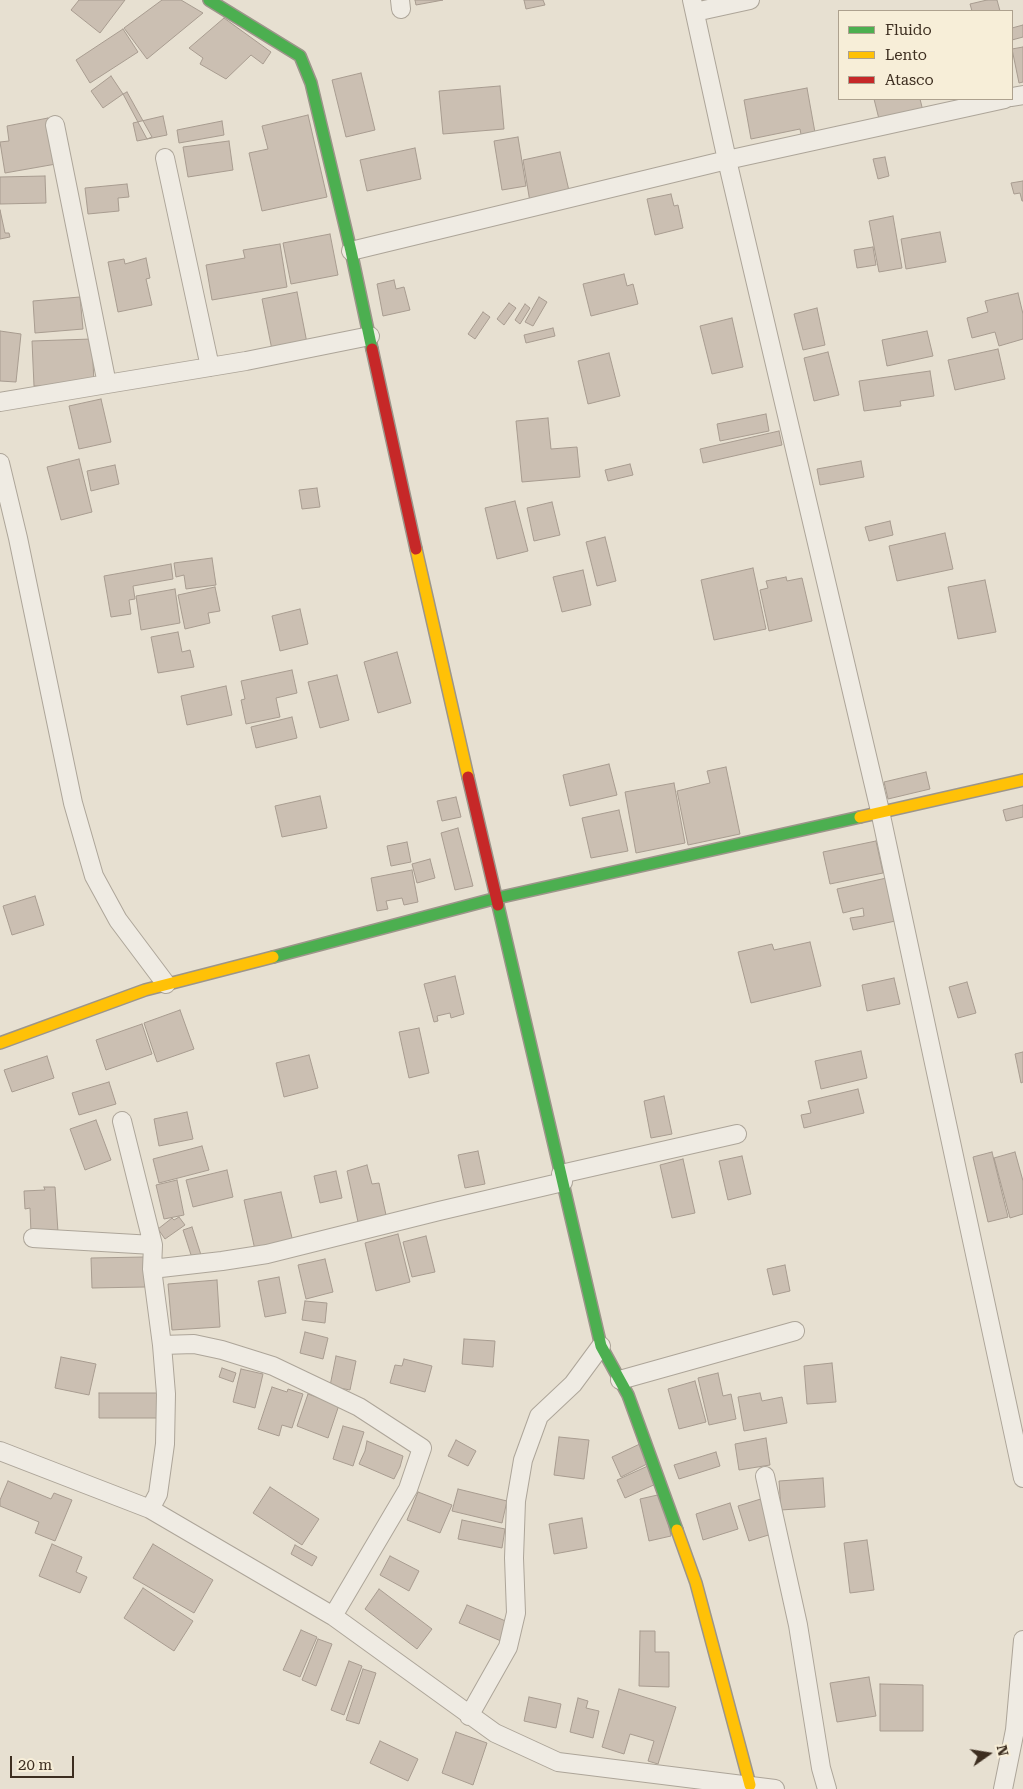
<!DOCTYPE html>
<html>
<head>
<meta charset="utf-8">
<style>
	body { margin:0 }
	#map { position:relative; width:1023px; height:1789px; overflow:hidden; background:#e7e0d1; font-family:"Roboto Serif",serif }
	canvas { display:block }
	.legend { position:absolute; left:838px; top:10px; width:175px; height:90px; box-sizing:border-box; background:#f7eed8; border:1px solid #ada18e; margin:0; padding:6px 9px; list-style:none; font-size:15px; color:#3d2e20 }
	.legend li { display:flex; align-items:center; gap:10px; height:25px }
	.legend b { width:25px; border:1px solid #ada18e }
	.north { position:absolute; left:963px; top:1729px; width:50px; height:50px; -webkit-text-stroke:4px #f7eed8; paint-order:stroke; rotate:77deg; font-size:14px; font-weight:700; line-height:20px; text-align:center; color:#3d2e20 }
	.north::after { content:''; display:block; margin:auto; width:18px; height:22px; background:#3d2e20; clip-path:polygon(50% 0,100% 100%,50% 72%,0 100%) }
	.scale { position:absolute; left:10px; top:1756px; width:64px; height:22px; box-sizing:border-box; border:2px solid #3d2e20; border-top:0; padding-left:6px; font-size:15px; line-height:18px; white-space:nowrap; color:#3d2e20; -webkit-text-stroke:4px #f7eed8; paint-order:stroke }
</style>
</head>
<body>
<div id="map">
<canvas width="1023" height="1789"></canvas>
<ul class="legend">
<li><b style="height:6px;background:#4caf50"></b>Fluido</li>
<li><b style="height:6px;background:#ffc107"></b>Lento</li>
<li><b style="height:6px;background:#c62828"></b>Atasco</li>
</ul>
<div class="north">N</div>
<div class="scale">20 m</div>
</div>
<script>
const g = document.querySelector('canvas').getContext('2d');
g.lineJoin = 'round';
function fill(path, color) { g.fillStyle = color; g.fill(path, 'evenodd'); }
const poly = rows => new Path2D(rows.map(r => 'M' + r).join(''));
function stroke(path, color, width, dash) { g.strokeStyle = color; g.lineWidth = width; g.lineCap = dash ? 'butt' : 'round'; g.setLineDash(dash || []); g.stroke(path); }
const building = poly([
	[79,0,125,0,100,33,71,10,79,0],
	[162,0,181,0,203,13,147,59,124,28,162,0],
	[415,0,443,0,416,5,415,0],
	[524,0,543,0,545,5,526,9,524,0],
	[987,0,997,0,1000,11,972,11,970,4,987,0],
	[224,18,271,52,263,64,251,55,226,79,200,64,203,58,189,48,224,18],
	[1023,25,1023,37,1012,40,1012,28,1023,25],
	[123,29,138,52,90,83,76,60,123,29],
	[1023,47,1023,82,1019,83,1012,49,1023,47],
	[361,73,375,130,346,137,332,80,361,73],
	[111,76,123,94,103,108,91,91,111,76],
	[500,86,504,129,443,134,439,91,500,86],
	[807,88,816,138,802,140,800,129,751,139,744,100,807,88],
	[127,92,152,137,147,139,123,94,127,92],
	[874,99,920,99,923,111,880,123,874,99],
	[308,115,327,197,262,211,249,153,268,149,262,126,308,115],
	[163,116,167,135,137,141,133,123,163,116],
	[48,118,56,164,5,173,0,142,9,141,7,126,48,118],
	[222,121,224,135,179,143,177,130,222,121],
	[518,137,526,186,502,190,494,141,518,137],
	[229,141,233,170,188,177,183,147,229,141],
	[415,148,421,179,367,191,360,160,415,148],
	[560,152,570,195,530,202,523,160,560,152],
	[885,157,889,176,878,179,873,159,885,157],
	[45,176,46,203,0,204,0,177,45,176],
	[1023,181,1023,201,1022,201,1020,193,1014,194,1011,183,1023,181],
	[127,184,129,197,118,198,119,211,88,214,85,188,127,184],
	[671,194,674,206,678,205,683,228,655,235,647,199,671,194],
	[0,210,5,233,9,233,10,237,0,239,0,210],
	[893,216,902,268,879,272,869,221,893,216],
	[940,232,946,262,906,269,901,239,940,232],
	[330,234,338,275,291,284,283,243,330,234],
	[280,244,287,287,212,300,206,265,245,258,243,250,280,244],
	[873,247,876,265,857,268,854,250,873,247],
	[146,258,150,278,146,279,152,305,118,312,108,262,124,259,125,264,146,258],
	[624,274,627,286,633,284,638,304,591,316,583,284,624,274],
	[394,280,396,289,404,287,410,310,383,316,377,284,394,280],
	[297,292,307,343,272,350,262,299,297,292],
	[1018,293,1023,314,1023,339,999,346,995,332,972,338,967,318,988,312,985,301,1018,293],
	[80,297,83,329,35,333,33,301,80,297],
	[539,297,547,302,533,326,525,322,539,297],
	[509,303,516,308,504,325,497,319,509,303],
	[525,304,530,308,520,324,515,320,525,304],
	[817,308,825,345,803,350,794,314,817,308],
	[483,312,490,317,475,339,468,334,483,312],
	[732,318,743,367,712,374,700,326,732,318],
	[553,328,555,336,526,343,524,335,553,328],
	[0,331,21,334,16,382,0,381,0,331],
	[927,331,933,356,887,366,882,340,927,331],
	[92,339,94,384,34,386,32,341,92,339],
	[998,349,1005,379,955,390,948,360,998,349],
	[828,352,839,395,814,401,804,358,828,352],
	[609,353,620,396,588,404,578,361,609,353],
	[930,371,934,396,900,401,901,406,864,411,859,381,930,371],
	[101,399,111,442,79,449,69,406,101,399],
	[766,414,769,431,720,441,717,424,766,414],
	[548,418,551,449,577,447,580,477,522,482,516,421,548,418],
	[779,431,782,445,703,463,700,449,779,431],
	[79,459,92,512,61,520,47,467,79,459],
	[861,461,864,477,820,485,817,469,861,461],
	[630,464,633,475,608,481,605,470,630,464],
	[115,465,119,484,91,491,87,471,115,465],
	[317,488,320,507,302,509,299,490,317,488],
	[515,501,528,551,497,559,485,508,515,501],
	[552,502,560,535,534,541,527,508,552,502],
	[890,521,893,535,869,541,865,527,890,521],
	[945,533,953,569,897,581,889,546,945,533],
	[605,537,616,581,597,586,586,542,605,537],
	[212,558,216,585,186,589,184,575,176,577,174,563,212,558],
	[171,564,173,579,133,586,135,599,129,600,131,614,111,617,104,576,171,564],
	[753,568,766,629,714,640,701,580,753,568],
	[583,570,591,605,562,612,553,577,583,570],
	[786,577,787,581,802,578,812,621,769,631,760,590,768,588,766,581,786,577],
	[985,580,996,632,958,639,948,587,985,580],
	[215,587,220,611,208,613,210,623,185,629,178,595,215,587],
	[175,589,180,623,141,630,136,596,175,589],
	[300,609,308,644,280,651,272,616,300,609],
	[178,632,182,652,190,650,194,667,158,673,151,637,178,632],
	[397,652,411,703,378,713,364,662,397,652],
	[292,670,297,693,276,698,280,717,246,724,241,700,245,699,241,681,292,670],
	[337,675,349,720,320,728,308,682,337,675],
	[226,686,232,715,187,725,181,696,226,686],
	[292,717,297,738,256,748,251,727,292,717],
	[609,764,617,795,570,806,563,775,609,764],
	[726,767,740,834,688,845,677,791,710,783,707,771,726,767],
	[926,772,930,789,888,799,884,782,926,772],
	[674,783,685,843,636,853,625,792,674,783],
	[320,796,327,828,282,837,275,806,320,796],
	[456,797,461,817,442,821,437,801,456,797],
	[1023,805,1023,817,1006,821,1003,810,1023,805],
	[619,810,628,851,591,858,582,818,619,810],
	[458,828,473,886,455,890,441,833,458,828],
	[876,841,883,873,830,884,823,852,876,841],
	[407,842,411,862,391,866,387,846,407,842],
	[430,859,435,878,417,883,412,864,430,859],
	[412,870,418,902,404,905,402,898,386,901,388,909,377,911,371,878,412,870],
	[891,877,900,920,853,930,850,918,864,916,863,908,843,913,837,889,891,877],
	[35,896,44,925,12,935,3,906,35,896],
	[810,942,821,986,751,1003,738,952,772,944,774,950,810,942],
	[455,976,464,1014,451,1018,450,1013,437,1016,438,1021,434,1022,424,984,455,976],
	[894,978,900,1004,867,1011,862,985,894,978],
	[967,982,976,1013,958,1018,949,987,967,982],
	[180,1010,194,1049,157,1062,144,1023,180,1010],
	[142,1024,152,1054,106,1070,96,1040,142,1024],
	[419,1028,429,1073,409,1078,399,1032,419,1028],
	[861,1051,867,1078,821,1089,815,1061,861,1051],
	[1023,1052,1023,1082,1021,1083,1015,1054,1023,1052],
	[309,1055,318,1088,284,1097,276,1063,309,1055],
	[47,1056,54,1078,12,1092,4,1070,47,1056],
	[109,1082,116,1104,79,1115,72,1093,109,1082],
	[858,1089,864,1113,804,1128,801,1115,811,1113,808,1101,858,1089],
	[664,1096,672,1134,651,1138,644,1101,664,1096],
	[187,1112,193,1139,159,1146,154,1119,187,1112],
	[96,1120,111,1160,85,1170,70,1129,96,1120],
	[202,1146,209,1170,159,1183,153,1159,202,1146],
	[478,1151,485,1184,465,1188,458,1155,478,1151],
	[992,1152,1008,1217,988,1222,973,1157,992,1152],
	[1015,1152,1023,1181,1023,1214,1010,1218,994,1158,1015,1152],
	[742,1156,751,1194,728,1200,719,1161,742,1156],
	[683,1159,695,1213,672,1218,660,1165,683,1159],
	[367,1165,372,1184,379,1183,386,1215,358,1222,347,1171,367,1165],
	[227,1170,233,1197,193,1207,186,1180,227,1170],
	[336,1171,342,1198,320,1203,314,1176,336,1171],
	[177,1180,184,1215,164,1219,156,1185,177,1180],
	[44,1187,55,1187,58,1232,31,1233,30,1208,25,1209,24,1191,45,1190,44,1187],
	[281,1192,293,1242,255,1250,244,1200,281,1192],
	[179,1217,185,1225,165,1239,158,1229,172,1218,174,1220,179,1217],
	[192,1227,202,1258,193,1261,183,1230,192,1227],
	[398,1234,410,1282,376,1291,365,1243,398,1234],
	[426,1236,435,1272,412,1277,403,1242,426,1236],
	[145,1257,145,1287,92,1288,91,1258,145,1257],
	[325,1259,333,1292,306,1299,298,1265,325,1259],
	[785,1265,790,1291,773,1295,767,1269,785,1265],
	[279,1277,286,1313,265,1317,258,1281,279,1277],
	[217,1280,220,1327,172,1330,168,1284,217,1280],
	[305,1301,327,1303,325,1323,302,1320,305,1301],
	[305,1332,328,1338,323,1359,300,1353,305,1332],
	[464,1339,495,1341,493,1367,462,1364,464,1339],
	[336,1356,356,1361,350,1390,330,1386,336,1356],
	[61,1357,96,1364,89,1395,55,1388,61,1357],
	[404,1359,432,1366,425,1392,390,1383,395,1365,402,1366,404,1359],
	[832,1363,836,1402,807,1404,804,1366,832,1363],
	[222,1368,236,1373,233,1382,219,1377,222,1368],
	[241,1369,263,1374,255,1408,233,1402,241,1369],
	[718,1373,723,1396,731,1394,736,1419,709,1425,698,1378,718,1373],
	[695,1381,706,1422,679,1429,668,1389,695,1381],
	[272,1387,287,1392,288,1389,303,1394,292,1428,282,1425,279,1436,258,1429,272,1387],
	[99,1393,158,1393,158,1418,99,1418,99,1393],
	[760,1393,762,1401,782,1397,787,1423,744,1431,738,1397,760,1393],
	[308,1394,339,1405,328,1438,297,1426,308,1394],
	[343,1426,364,1432,353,1466,333,1459,343,1426],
	[559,1437,589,1440,584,1479,554,1475,559,1437],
	[766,1438,770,1465,739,1470,735,1444,766,1438],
	[456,1440,476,1451,468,1466,448,1456,456,1440],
	[367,1441,403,1456,400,1467,394,1479,359,1464,365,1451,367,1441],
	[642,1443,651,1462,621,1477,612,1457,642,1443],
	[716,1452,720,1466,679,1479,674,1465,716,1452],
	[650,1465,658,1483,625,1498,617,1480,650,1465],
	[823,1478,825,1507,781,1510,779,1481,823,1478],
	[8,1481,51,1499,54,1493,72,1500,55,1541,35,1533,39,1522,0,1506,0,1500,8,1481],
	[270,1487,319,1519,302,1545,253,1513,270,1487],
	[458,1489,507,1501,502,1523,452,1511,458,1489],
	[418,1492,452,1505,440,1533,407,1520,418,1492],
	[662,1494,671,1536,649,1541,640,1499,662,1494],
	[764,1498,775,1533,749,1541,738,1506,764,1498],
	[730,1503,738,1529,703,1540,696,1514,730,1503],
	[582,1518,587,1548,554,1554,549,1524,582,1518],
	[462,1520,505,1529,502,1548,458,1539,462,1520],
	[867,1540,874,1590,850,1593,844,1543,867,1540],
	[52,1544,82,1557,76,1572,87,1577,80,1593,39,1576,52,1544],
	[153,1544,213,1580,194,1613,133,1578,153,1544],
	[295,1545,317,1557,312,1566,291,1554,295,1545],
	[390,1556,419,1571,409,1591,380,1575,390,1556],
	[143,1588,193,1621,174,1651,124,1618,143,1588],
	[379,1589,432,1629,417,1649,365,1609,379,1589],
	[467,1605,508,1622,501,1641,459,1623,467,1605],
	[301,1630,317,1637,300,1677,283,1670,301,1630],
	[640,1631,655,1631,655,1652,669,1652,669,1687,639,1686,640,1631],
	[318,1639,332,1644,316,1686,302,1680,318,1639],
	[349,1661,362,1666,344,1715,331,1710,349,1661],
	[363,1669,376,1673,359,1724,346,1720,363,1669],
	[869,1677,876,1716,837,1722,830,1683,869,1677],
	[880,1684,923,1685,923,1731,880,1731,880,1684],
	[619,1689,676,1707,658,1764,648,1761,654,1741,630,1734,624,1754,602,1747,619,1689],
	[529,1697,561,1704,556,1728,524,1721,529,1697],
	[578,1698,588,1701,586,1708,599,1711,593,1738,570,1732,578,1698],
	[456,1732,487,1743,473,1785,442,1773,456,1732],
	[380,1741,418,1759,408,1781,370,1763,380,1741]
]);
fill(building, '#cbbfb2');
stroke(building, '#a89c90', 1);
const street = poly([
	[400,0,401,9],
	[692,0,727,160,880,811,1023,1478],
	[695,12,750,0],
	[1012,97,1023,95],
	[55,125,107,384,246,361,370,336],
	[165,158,210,367],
	[351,251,727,160,1005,99],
	[0,402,107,384],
	[0,463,18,538,73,803,94,876,118,920,166,984],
	[122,1121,153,1245],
	[561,1174,737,1134],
	[33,1238,153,1245,152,1269,162,1345,166,1394,165,1444,158,1494,150,1509],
	[152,1269,222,1261,267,1254,439,1211,563,1182],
	[162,1345,194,1344,222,1350,273,1366,359,1407,422,1448,408,1489,333,1616],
	[620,1380,795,1331],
	[0,1451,150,1509,333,1616,495,1733,558,1762,775,1789],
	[765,1476,798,1625,821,1768,827,1789],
	[469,1716,508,1647,516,1613,514,1558,516,1501,523,1460,539,1416,573,1384,601,1346],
	[1003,1789,1015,1730,1023,1640]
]);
const fast = poly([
	[209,0,300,56,311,83,351,251,372,349],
	[498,905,601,1346,628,1395,677,1530],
	[273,957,497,898,860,817]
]);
const slow = poly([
	[416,549,468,777],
	[860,817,1023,780],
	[0,1043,145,990,273,957],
	[677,1530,696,1583,750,1785]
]);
const jam = poly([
	[372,349,416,549],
	[468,777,498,905]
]);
stroke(street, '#ada599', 20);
stroke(fast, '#9c958a', 14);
stroke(slow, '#9c958a', 14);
stroke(jam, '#9c958a', 14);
stroke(street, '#efebe3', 18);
stroke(fast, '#4caf50', 11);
stroke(slow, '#ffc107', 11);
stroke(jam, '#c62828', 11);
</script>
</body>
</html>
